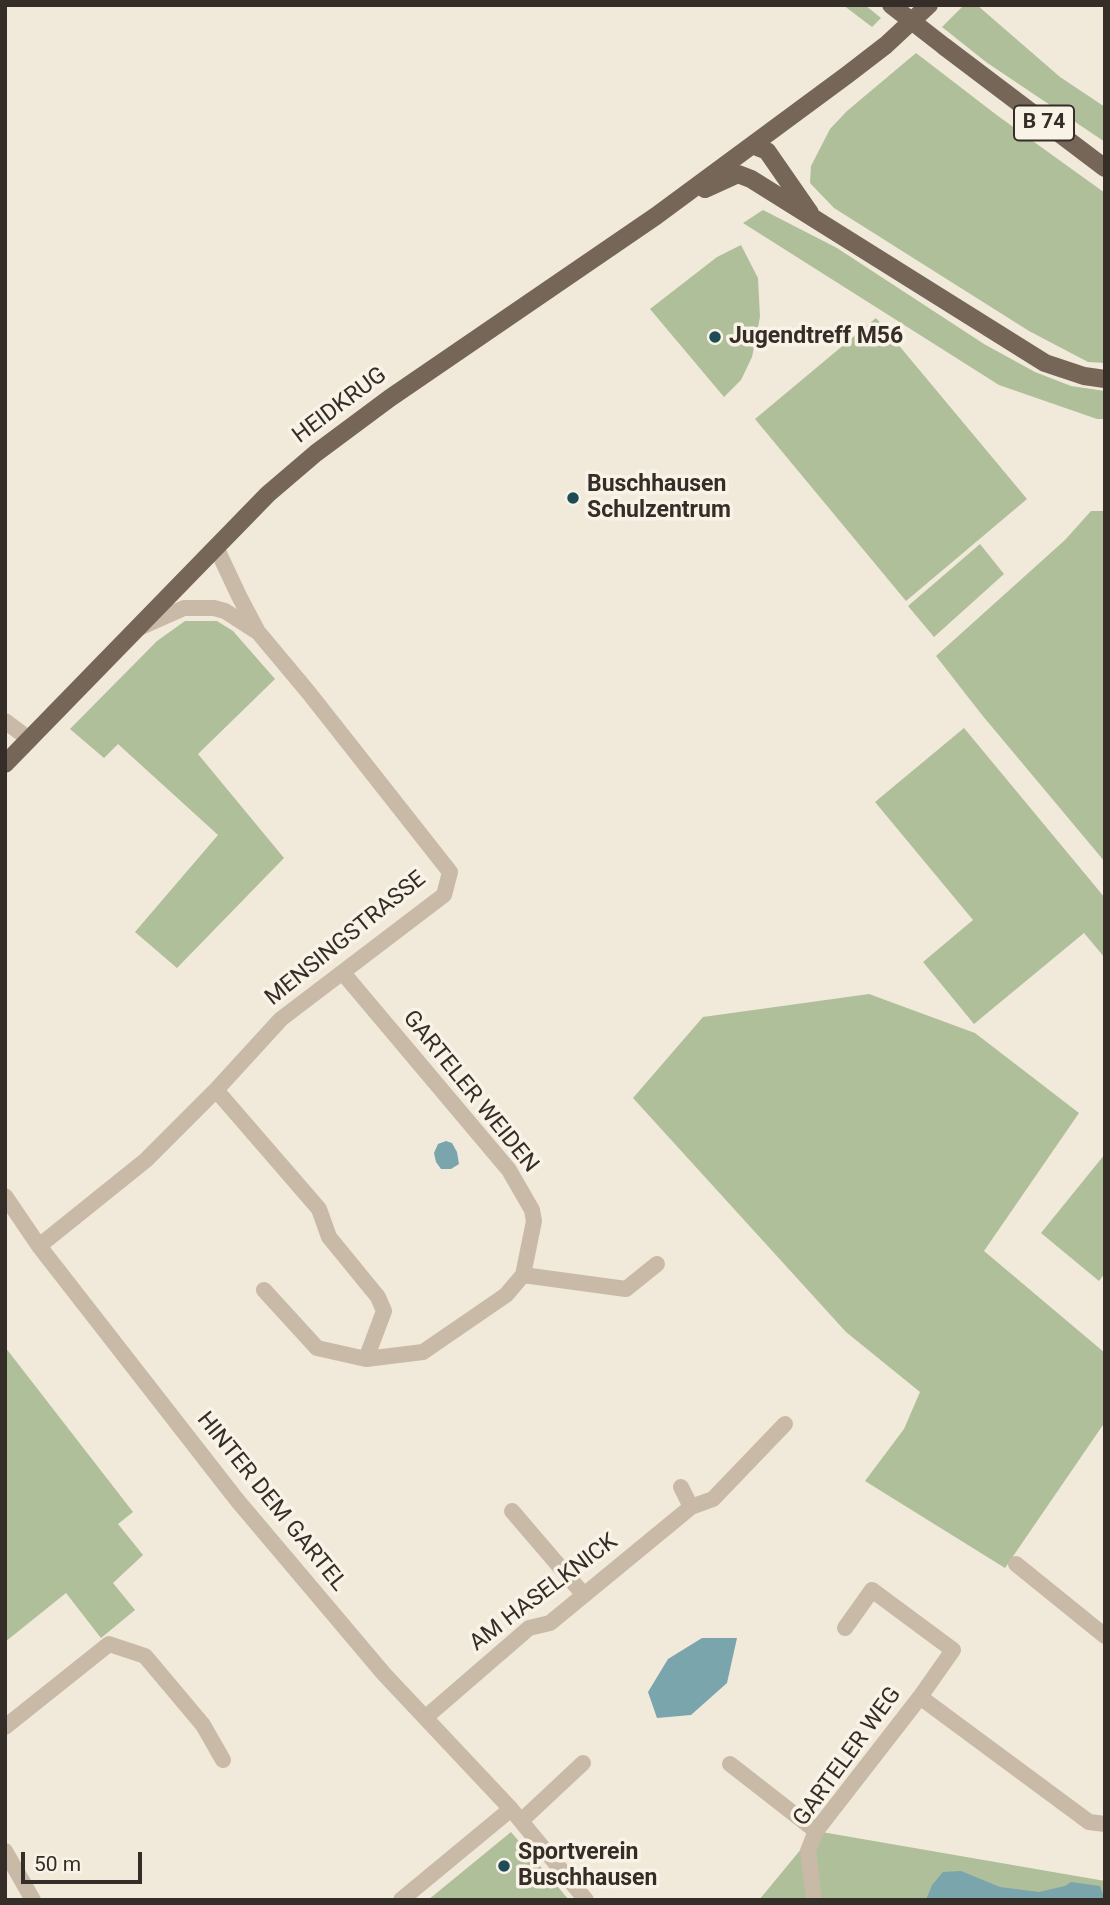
<!DOCTYPE html>
<html>
<head>
<meta charset="utf-8">
<style>
	body { margin:0 }
	#map { position:relative; width:1110px; height:1905px; overflow:hidden; background:#f1e9da; font-family:Roboto,sans-serif }
	canvas { display:block }
	.frame { position:absolute; inset:0; border:7px solid #352d27; pointer-events:none }
	.scale { position:absolute; left:21px; top:1852px; width:121px; height:32px; box-sizing:border-box; border:4px solid #352d27; border-top:0; padding-left:9px; font-size:21px; line-height:24px; white-space:nowrap; color:#352d27; -webkit-text-stroke:5px #f9f2e6; paint-order:stroke }
</style>
</head>
<body>
<div id="map">
<canvas width="1110" height="1905"></canvas>
<div class="frame"></div>
<div class="scale">50 m</div>
</div>
<script>
const g = document.querySelector('canvas').getContext('2d');
g.lineJoin = 'round';
function fill(path, color) { g.fillStyle = color; g.fill(path, 'evenodd'); }
const poly = rows => new Path2D(rows.map(r => 'M' + r).join(''));
function stroke(path, color, width, dash) { g.strokeStyle = color; g.lineWidth = width; g.lineCap = dash ? 'butt' : 'round'; g.setLineDash(dash || []); g.stroke(path); }
function label(font, color, halo, rows, align = 'center') {
  g.font = font + ' Roboto,sans-serif'; g.lineWidth = 7; g.setLineDash([]); g.textBaseline = 'middle'; g.strokeStyle = halo; g.fillStyle = color; for (const [text, x, y, turn = 0] of rows) {
    g.save(); g.translate(x, y); g.rotate((+turn || 0) * Math.PI / 180); g.textAlign = isNaN(turn) ? turn : align; if (halo) g.strokeText(text, 0, 0); g.fillText(text, 0, 0); g.restore();
  }
}
fill(poly([
	[843,5,865,5,881,18,872,27],
	[964,5,977,5,1060,77,1105,107,1105,142,986,62,942,27],
	[916,53,998,116,1105,193,1105,363,1088,362,1029,331,834,208,810,183,811,166,830,129,847,111],
	[763,210,837,248,984,344,1035,372,1071,386,1105,391,1105,419,1097,419,999,385,743,223],
	[741,245,758,278,760,317,752,357,741,380,724,397,650,309,717,257],
	[876,318,1027,499,906,601,755,419],
	[1091,511,1105,511,1105,862,982,715,936,656,1065,540],
	[980,544,1004,574,934,637,908,606],
	[185,621,217,621,233,631,275,679,198,754,284,858,177,968,135,932,218,835,118,744,104,758,70,729,157,641],
	[964,728,1105,898,1105,958,1084,933,974,1024,923,962,973,920,875,802],
	[869,994,975,1033,1079,1113,984,1251,1105,1353,1105,1422,1005,1568,865,1481,904,1429,920,1392,846,1332,633,1098,703,1017],
	[1105,1154,1105,1273,1099,1281,1041,1233],
	[5,1347,133,1512,118,1524,143,1555,113,1583,135,1610,101,1638,66,1593,5,1642],
	[816,1831,1105,1881,1105,1900,759,1900],
	[511,1832,569,1900,428,1900]
]), '#afbf9a');
fill(poly([
	[446,1141,452,1143,457,1152,459,1164,451,1169,441,1169,436,1162,434,1153,438,1144],
	[702,1638,737,1638,727,1683,691,1715,657,1718,648,1692,668,1659],
	[961,1871,1000,1887,1039,1892,1065,1886,1071,1882,1100,1886,1105,1900,926,1900,932,1885,943,1872]
]), '#7aa5ad');
stroke(poly([
	[139,628,184,608,214,608,225,611,256,631],
	[5,721,29,739],
	[216,1090,319,1209,329,1237,378,1297,384,1311,366,1359],
	[5,1196,39,1246,237,1500,384,1674,511,1809,586,1900],
	[39,1246,146,1160,216,1090,281,1019,444,895,450,872,309,693,258,632,239,596,216,547],
	[523,1275,626,1289,657,1264],
	[264,1290,317,1348,366,1359,423,1352,506,1295,523,1275,534,1221,532,1210,509,1170,343,973],
	[681,1487,691,1507],
	[512,1511,584,1595],
	[1016,1564,1105,1636],
	[920,1697,1089,1822,1105,1824],
	[426,1717,529,1628,550,1623,691,1507,713,1499,785,1424],
	[5,1727,109,1644,145,1656,203,1725,223,1760],
	[730,1764,816,1831],
	[521,1821,583,1763],
	[5,1851,33,1900],
	[401,1900,511,1809],
	[814,1900,808,1851,816,1831,920,1697,953,1650,872,1590,845,1628]
]), '#c8baa6', 16);
stroke(poly([
	[945,47,1105,168],
	[752,145,767,151,810,213],
	[705,189,738,174,751,179,1045,363,1084,376,1105,379],
	[5,764,268,494,316,453,390,398,656,216,847,75,886,45,929,5]
]), '#766658', 18);
stroke(poly([
	[891,5,945,47]
]), '#766658', 18);
for (const [x, y, r, color] of [
	[715,337,7,"#1e4b55"],
	[573,498,7,"#1e4b55"],
	[504,1866,7,"#1e4b55"]
]) { const dot = new Path2D(); dot.arc(x, y, r, 0, 2 * Math.PI); g.fillStyle = color; g.fill(dot); stroke(dot, '#f9f2e6', 2.5); }
for (const [x, y, w] of [
	[1044,123,60]
]) { const box = new Path2D(); box.roundRect(x - w / 2, y - 17.5, w, 35, 5); g.fillStyle = '#f9f2e6'; g.fill(box); stroke(box, '#352d27', 2); }
label('bold 21px', '#352d27', null, [
	["B 74",1044,123]
]);
label('bold 23px', '#352d27', '#f9f2e6', [
	["Jugendtreff M56",729,337],
	["Buschhausen",587,485],
	["Schulzentrum",587,511],
	["Sportverein",518,1853],
	["Buschhausen",518,1879]
], 'left');
label('23px', '#352d27', '#f9f2e6', [
	["HEIDKRUG",340,406,-37],
	["MENSINGSTRASSE",346,939,-39],
	["GARTELER WEIDEN",470,1092,51],
	["HINTER DEM GARTEL",271,1502,51],
	["AM HASELKNICK",544,1593,-37],
	["GARTELER WEG",848,1757,-54]
]);
</script>
</body>
</html>
